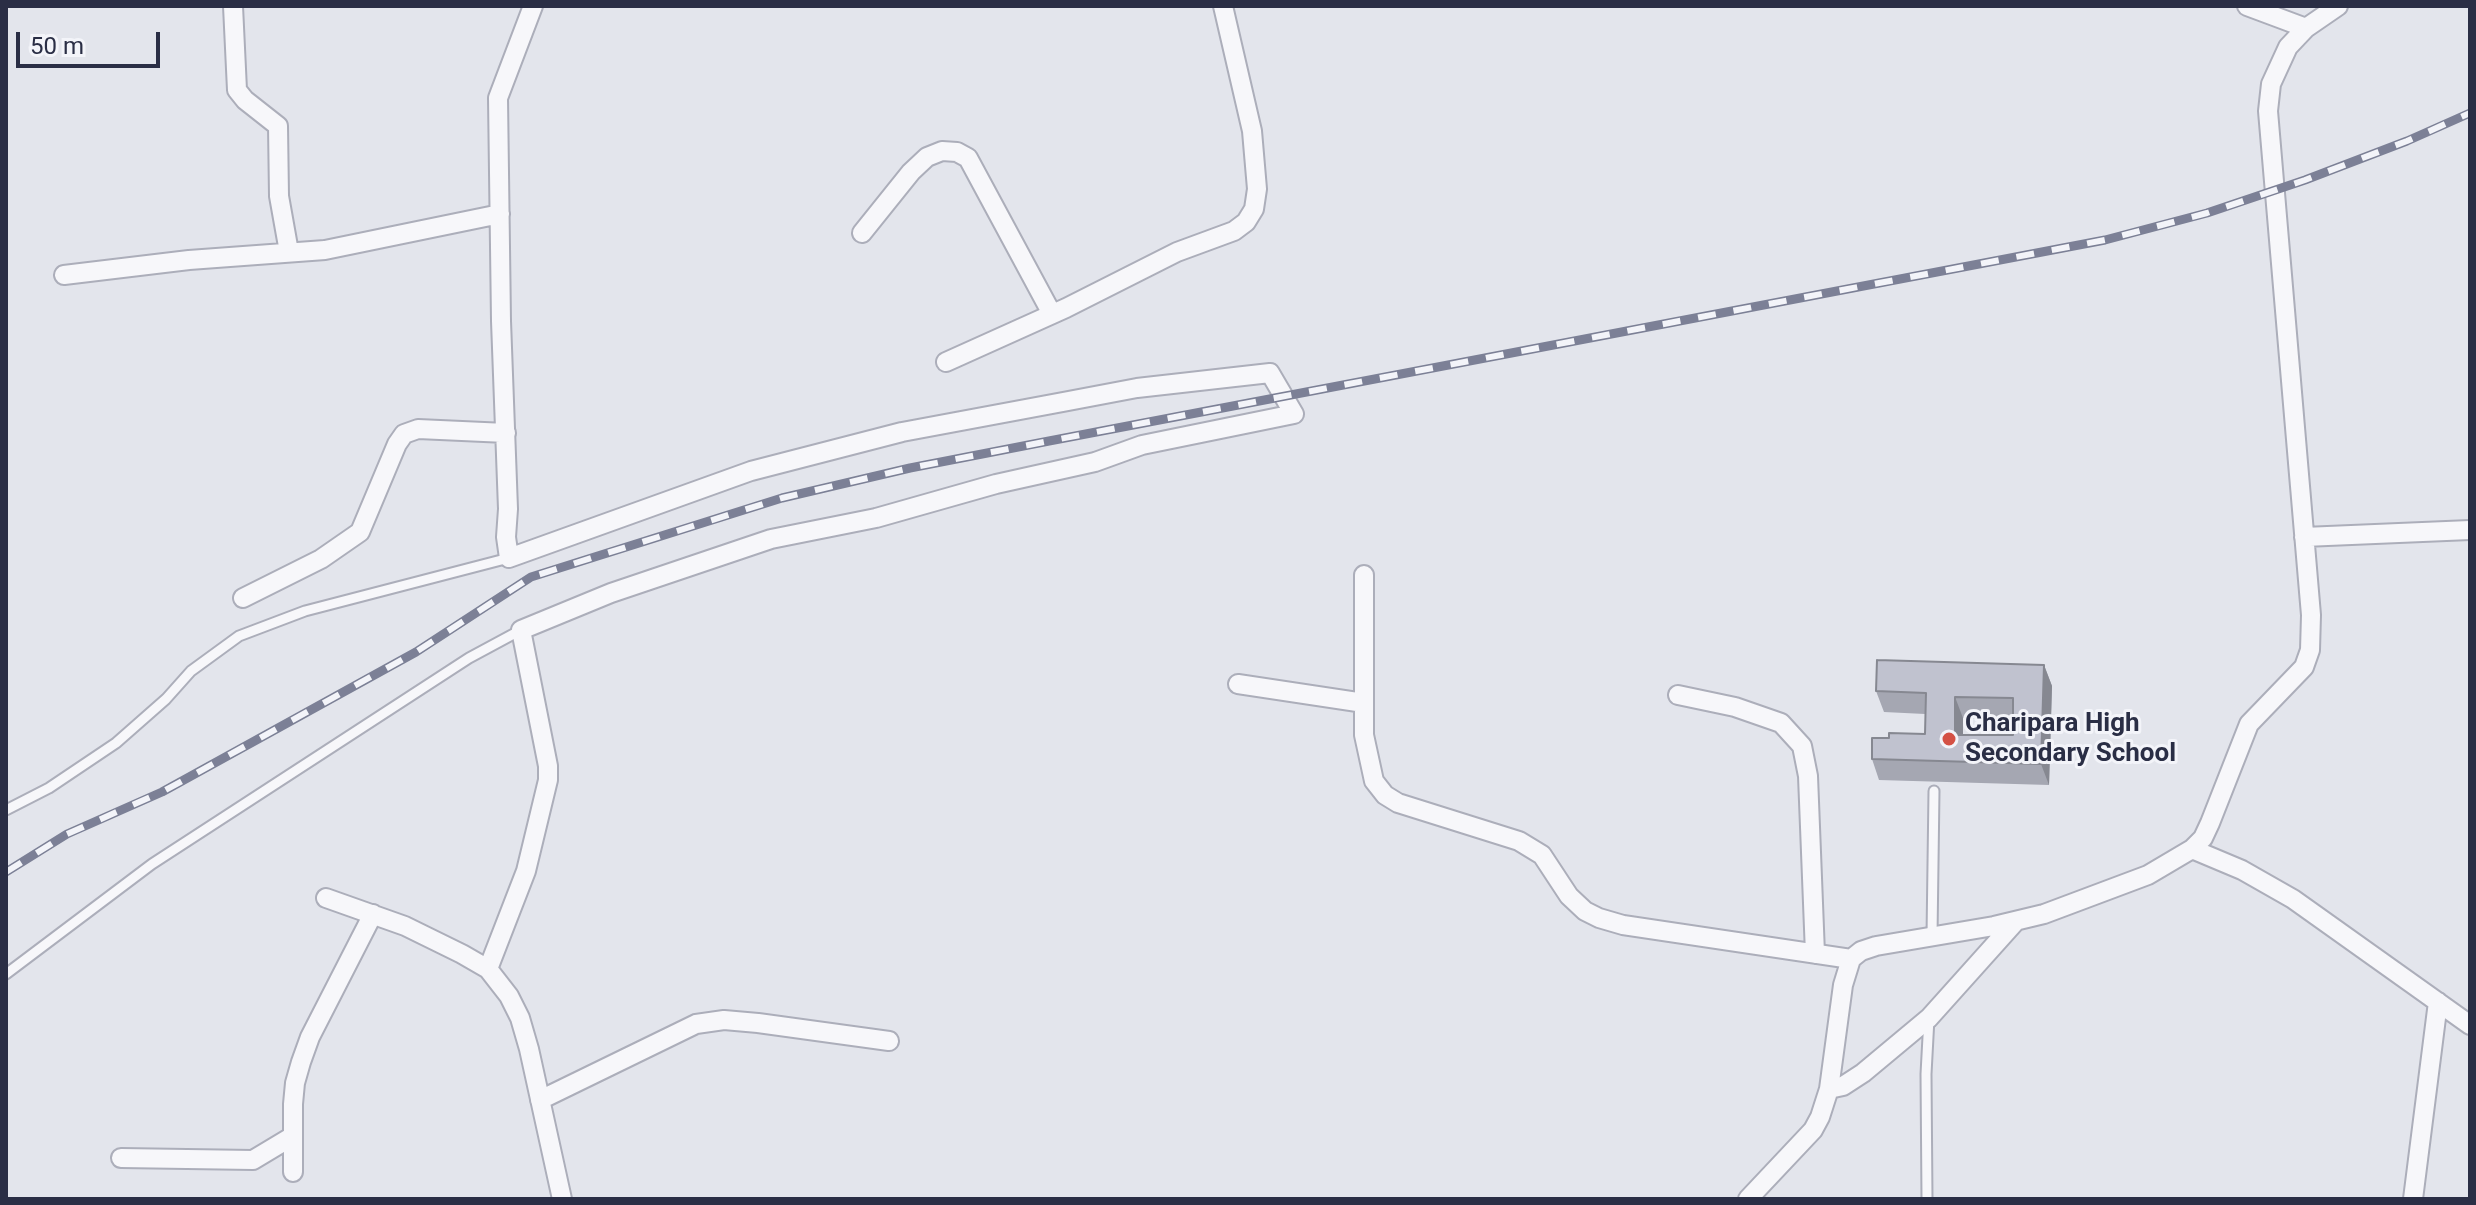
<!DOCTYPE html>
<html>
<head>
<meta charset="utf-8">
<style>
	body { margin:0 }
	#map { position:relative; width:2476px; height:1205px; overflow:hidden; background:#e3e5ec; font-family:Roboto,sans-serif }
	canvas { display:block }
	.frame { position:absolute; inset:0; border:8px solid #2a2e45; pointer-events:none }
	.scale { position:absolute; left:16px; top:32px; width:144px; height:36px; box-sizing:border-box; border:4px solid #2a2e45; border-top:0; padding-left:10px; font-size:24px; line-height:28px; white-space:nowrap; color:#2a2e45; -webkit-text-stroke:6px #f3f4f9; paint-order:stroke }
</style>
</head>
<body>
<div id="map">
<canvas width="2476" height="1205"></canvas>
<div class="frame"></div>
<div class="scale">50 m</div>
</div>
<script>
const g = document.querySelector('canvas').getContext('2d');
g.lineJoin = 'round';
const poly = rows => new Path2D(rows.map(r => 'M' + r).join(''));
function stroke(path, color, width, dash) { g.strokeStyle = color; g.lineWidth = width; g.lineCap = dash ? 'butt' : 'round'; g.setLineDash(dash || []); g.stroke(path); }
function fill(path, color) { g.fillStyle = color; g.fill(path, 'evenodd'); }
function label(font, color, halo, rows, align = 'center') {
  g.font = font + ' Roboto,sans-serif'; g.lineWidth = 6; g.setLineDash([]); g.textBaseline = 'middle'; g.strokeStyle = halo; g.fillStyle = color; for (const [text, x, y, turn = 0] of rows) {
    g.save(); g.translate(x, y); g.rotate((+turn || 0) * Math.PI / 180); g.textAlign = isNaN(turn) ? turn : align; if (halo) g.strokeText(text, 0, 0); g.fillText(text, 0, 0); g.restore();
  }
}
const service = poly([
	[6,810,49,788,116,743,166,699,191,671,239,636,305,611,509,558],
	[1932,936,1934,791],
	[6,974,152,864,469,658,521,630],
	[1927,1199,1926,1074,1929,1018]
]);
const minor = poly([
	[233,6,237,90,245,100,278,126,279,196,289,252],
	[2247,6,2306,28],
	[862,233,911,172,927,157,942,151,957,152,968,158,1052,314],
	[64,275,189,260,325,250,500,214],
	[946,362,1066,308,1177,252,1234,231,1246,222,1254,209,1257,189,1252,131,1223,6],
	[2304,537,2470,530],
	[1364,575,1364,735,1374,781,1385,795,1398,803,1519,841,1542,855,1569,896,1585,911,1599,918,1623,925,1851,959],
	[243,598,321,559,360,532,397,444,404,434,418,429,506,433],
	[1238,684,1364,703],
	[1678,695,1735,707,1781,723,1802,746,1808,776,1815,954],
	[2192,849,2242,870,2293,899,2470,1025],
	[326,898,405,926,462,954,488,969,509,996,520,1018,529,1049,562,1199],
	[488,969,526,871,548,780,548,766,521,630,611,593,771,539,876,518,996,484,1095,462,1142,445,1294,414,1270,373,1137,388,1063,402,902,432,751,471,509,558,506,537,508,509,501,321,498,98,533,6],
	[1829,1089,1843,1086,1863,1073,1929,1018,2016,921],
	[540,1100,696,1024,724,1020,758,1023,889,1041],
	[121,1158,253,1160,293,1136],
	[293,1172,293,1104,295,1083,301,1062,310,1037,373,914],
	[1748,1199,1813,1130,1820,1117,1829,1089,1843,985,1851,959,1861,951,1876,946,1994,926,2044,914,2148,875,2192,849,2203,838,2210,823,2249,724,2304,667,2310,650,2311,615,2268,111,2271,84,2288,47,2306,28,2338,6],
	[2413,1199,2438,1002]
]);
stroke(service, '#acaeba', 13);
stroke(minor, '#acaeba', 22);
stroke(service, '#f7f7fa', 9);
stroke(minor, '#f7f7fa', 18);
const rail = poly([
	[6,872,67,834,162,792,416,652,531,577,782,498,910,468,1049,441,2105,240,2207,213,2305,180,2407,141,2470,113]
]);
stroke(rail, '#7c8096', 9);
stroke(rail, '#f3f4f9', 6, [18]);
fill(poly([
	[2044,665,2052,686,2049,785,1879,780,1872,759,1889,738,1925,734,1925,714,1884,712,1876,691],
	[1963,718,2013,719,2013,735,1963,735]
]), '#a5a7b2');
fill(poly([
	[2044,665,2052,686,2049,785,2041,764],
	[1955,697,1963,718,1963,756,1955,735]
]), '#868891');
const building = poly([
	[1877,660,2044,665,2041,764,1872,759,1872,738,1889,738,1889,733,1925,734,1926,693,1876,691,1877,660],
	[1955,697,2013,698,2013,735,1955,735,1955,697]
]);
fill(building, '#c0c2cf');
stroke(building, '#868891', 2);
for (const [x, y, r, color] of [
	[1949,739,8,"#d45145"]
]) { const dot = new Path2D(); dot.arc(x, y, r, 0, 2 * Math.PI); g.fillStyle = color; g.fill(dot); stroke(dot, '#f3f4f9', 3); }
label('bold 26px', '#2a2e45', '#f3f4f9', [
	["Charipara High",1965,724],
	["Secondary School",1965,754]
], 'left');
</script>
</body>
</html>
